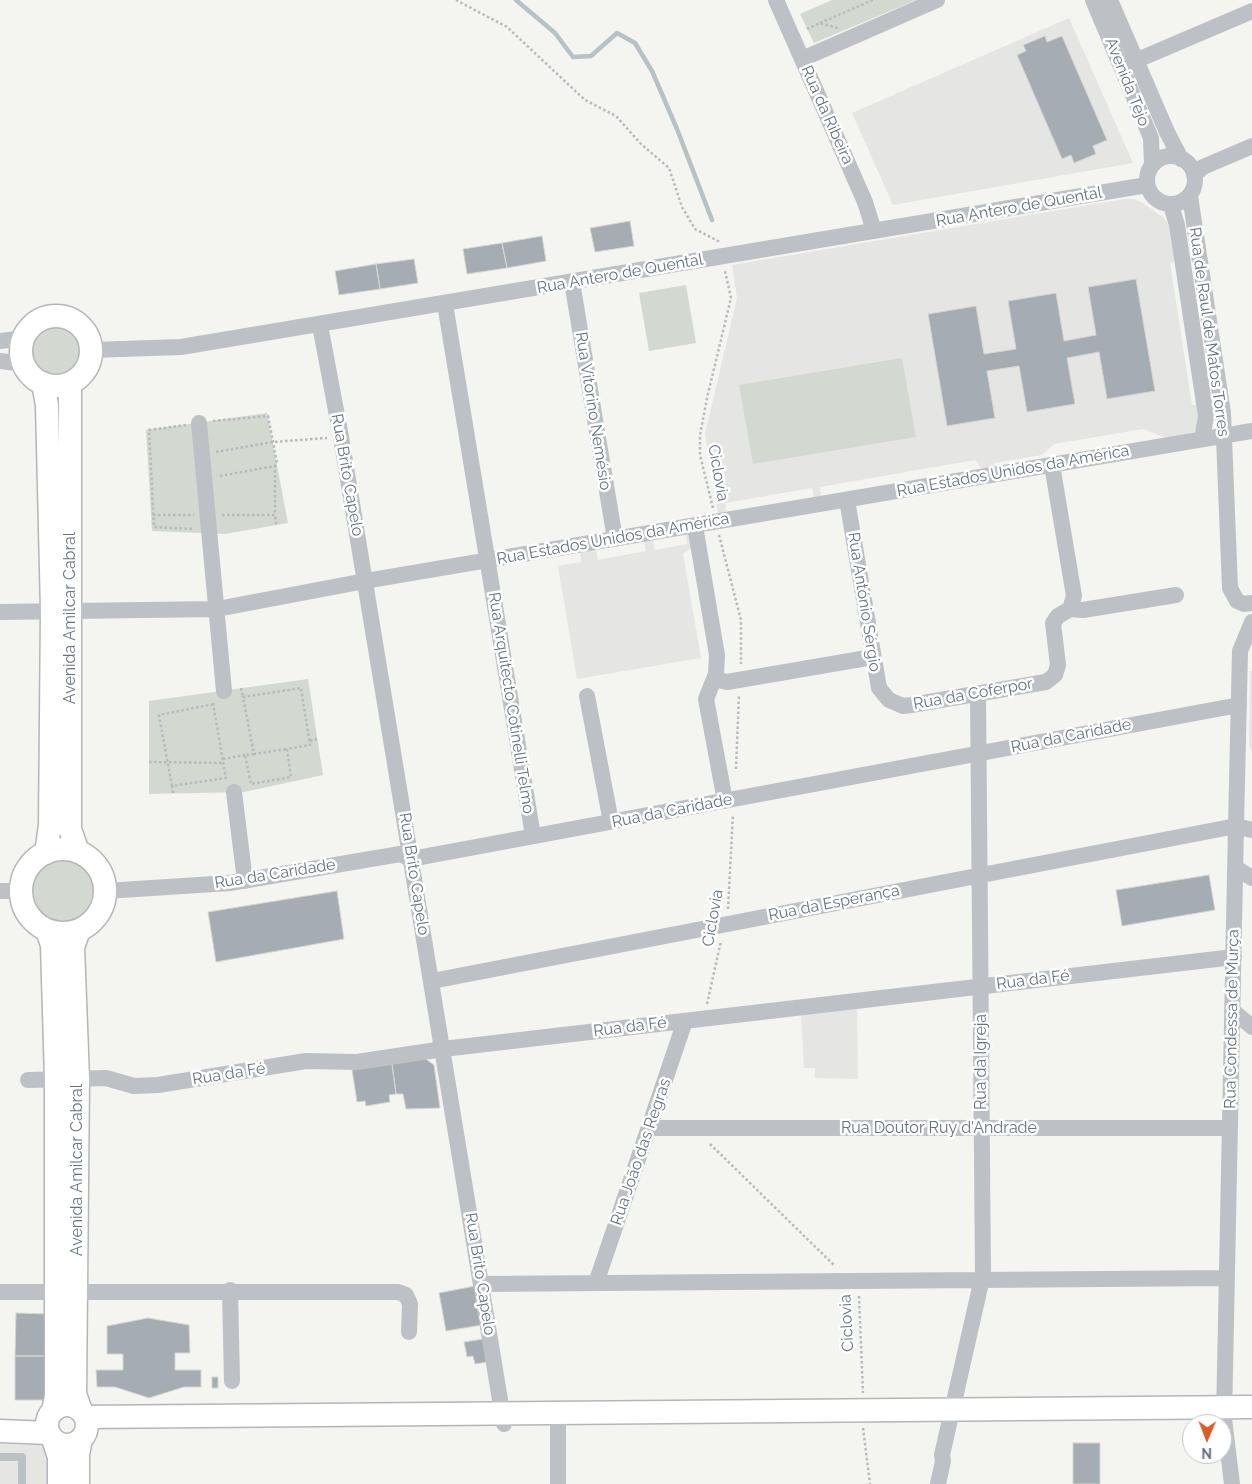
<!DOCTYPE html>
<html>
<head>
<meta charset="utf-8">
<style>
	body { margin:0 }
	#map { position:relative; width:1252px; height:1484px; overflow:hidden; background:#f4f4f0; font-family:Raleway,sans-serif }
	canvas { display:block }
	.north { position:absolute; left:1182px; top:1414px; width:50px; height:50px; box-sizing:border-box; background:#fff; border:1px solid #c1c7cc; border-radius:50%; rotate:181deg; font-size:14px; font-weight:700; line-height:20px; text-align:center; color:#647280 }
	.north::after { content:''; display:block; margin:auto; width:18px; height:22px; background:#db5d2a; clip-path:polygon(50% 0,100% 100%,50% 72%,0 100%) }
</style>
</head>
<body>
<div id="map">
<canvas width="1252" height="1484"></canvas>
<div class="north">N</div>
</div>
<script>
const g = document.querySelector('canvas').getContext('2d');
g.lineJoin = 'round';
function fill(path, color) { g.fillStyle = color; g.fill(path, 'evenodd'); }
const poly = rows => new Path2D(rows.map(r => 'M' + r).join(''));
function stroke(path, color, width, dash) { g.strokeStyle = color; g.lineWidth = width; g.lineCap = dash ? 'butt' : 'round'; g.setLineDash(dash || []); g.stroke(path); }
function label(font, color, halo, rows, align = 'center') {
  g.font = font + ' Raleway,sans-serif'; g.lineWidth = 5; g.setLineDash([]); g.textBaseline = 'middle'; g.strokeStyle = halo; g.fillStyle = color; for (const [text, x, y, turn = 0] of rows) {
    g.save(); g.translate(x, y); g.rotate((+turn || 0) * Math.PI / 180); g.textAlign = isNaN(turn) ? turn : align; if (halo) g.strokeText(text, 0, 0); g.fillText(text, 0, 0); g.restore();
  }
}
fill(poly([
	[1069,18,1133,163,893,205,852,113],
	[1124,199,1134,199,1143,203,1164,218,1170,226,1175,262,1170,263,1192,405,1198,405,1200,417,1194,432,1169,439,1143,429,1054,444,1042,455,994,463,995,468,983,470,975,460,820,487,821,498,814,499,812,488,725,503,727,514,718,515,705,434,737,298,732,265],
	[686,534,689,534,693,546,683,554,701,658,577,679,558,566,581,562,580,552,596,549,598,560,646,551,644,541,653,539,655,550,687,544],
	[1250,671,1252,671,1252,753,1249,746],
	[857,1007,858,1079,815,1078,815,1068,804,1068,801,1014],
	[0,1444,47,1445,48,1484,0,1484]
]), '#e5e6e4');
fill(poly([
	[832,0,916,0,814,43,800,14],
	[686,285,696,343,649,351,639,293],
	'28 349a26 26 0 1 1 52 0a26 26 0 1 1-52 0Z',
	[902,358,916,437,753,464,739,385],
	[267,413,288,523,225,534,152,531,146,430],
	[308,679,323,775,244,792,149,794,149,701],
	'31 890a31 31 0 1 1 62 0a31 31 0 1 1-62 0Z'
]), '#d3d9d0');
stroke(poly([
	[516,0,555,33,573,57,591,56,617,33,635,43,652,71,677,129,712,220]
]), '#b7c2c7', 4.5);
const building = poly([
	[1045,36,1047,42,1062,36,1107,140,1093,146,1096,154,1074,163,1071,155,1062,159,1017,55,1026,51,1023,45,1045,36],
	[630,221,634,246,595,252,590,228,630,221],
	[542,236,546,261,507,268,502,243,542,236],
	[502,243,507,268,467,274,463,249,502,243],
	[414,259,418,283,380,289,376,264,414,259],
	[376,264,380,289,339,295,335,271,376,264],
	[1136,279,1155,391,1107,399,1099,352,1067,358,1075,404,1027,412,1019,366,987,371,995,418,947,426,928,314,976,306,984,354,1016,349,1008,301,1056,293,1064,341,1096,335,1088,287,1136,279],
	[1209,875,1215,910,1122,926,1116,890,1209,875],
	[337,891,344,939,216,962,208,912,337,891],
	[423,1057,434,1065,440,1108,406,1109,403,1094,396,1094,392,1064,423,1057],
	[392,1064,396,1094,389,1095,390,1102,366,1106,365,1101,357,1102,352,1070,392,1064],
	[475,1286,482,1325,446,1331,439,1293,475,1286],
	[16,1313,48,1314,48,1356,15,1356,16,1313],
	[148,1318,189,1325,190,1353,175,1353,175,1370,201,1370,201,1387,184,1387,149,1398,115,1387,97,1387,96,1370,123,1370,123,1354,107,1354,107,1326,148,1318],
	[484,1339,488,1362,475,1364,473,1356,467,1357,464,1342,484,1339],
	[15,1356,48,1356,48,1400,15,1400,15,1356],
	[212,1377,218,1377,218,1388,212,1388,212,1377],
	[1073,1443,1100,1443,1100,1484,1073,1484,1073,1443]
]);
fill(building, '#a6adb2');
stroke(building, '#d5d5d3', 1);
const secondary = poly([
	'21 351a35 35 0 1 1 70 0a35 35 0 1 1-70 0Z',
	[43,383,47,405,52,611,50,825,46,853],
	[70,383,70,829,78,852],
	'21 891a42 42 0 1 1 84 0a42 42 0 1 1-84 0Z',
	[47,930,52,945,56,1079,56,1396,53,1411],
	[79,930,73,947,78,1079,75,1394,81,1411],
	'47 1425a20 20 0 1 1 40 0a20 20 0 1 1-40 0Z',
	[85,1417,1252,1407],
	[0,1431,49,1433],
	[53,1439,59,1457,59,1484],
	[78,1484,78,1454,81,1439]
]);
stroke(secondary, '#b2b6ba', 25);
stroke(poly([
	[456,0,507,27,585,100,616,116,641,144,669,168,682,207,695,229,720,242],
	[820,23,873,0],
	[807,29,820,23,838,28],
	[213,421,268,416,277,463,275,466],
	[186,425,149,430,154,527,193,529],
	[216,452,273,442,327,438],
	[220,476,275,466,275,515],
	[713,508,700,455,700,435,707,398,731,298,725,271],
	[153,515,194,515],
	[222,515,275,515,276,525],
	[719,535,741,620,741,664],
	[241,688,243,697],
	[213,703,226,779],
	[310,741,317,739],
	[254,754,245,755,251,784,291,777,287,749,310,745,301,688,243,697,254,754,287,749],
	[223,759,245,755],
	[149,762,224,763],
	[736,769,739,694],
	[172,786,159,715,214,704],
	[173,793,172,786,226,778],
	[728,909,733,814],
	[707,1004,721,941],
	[710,1144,835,1266],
	[859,1296,863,1393],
	[863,1428,870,1484]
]), '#b7b9bc', 2.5, [2.5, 2.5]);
stroke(poly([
	[0,1457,22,1457,22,1484]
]), '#bdc0c4', 8);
stroke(poly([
	[776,0,865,202,874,231],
	[1093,0,1151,138,1152,165],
	[1110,0,1167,132,1181,159],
	[802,59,937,0],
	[1128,64,1252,11],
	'1147 180a24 24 0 1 1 48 0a24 24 0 1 1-48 0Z',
	[1194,175,1203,167,1252,146],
	[1190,196,1223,413,1230,588,1237,601,1244,604,1252,603],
	[1171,205,1177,225,1206,416,1202,439],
	[572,282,615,539],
	[445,304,533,836],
	[320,325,341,437,504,1424],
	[0,341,24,338],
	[91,350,181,347,1147,185],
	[0,361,24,364],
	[199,423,224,691],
	[847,500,879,688,889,700,903,706,911,705,1046,682,1055,675,1058,665,1053,623,1058,616,1070,609,1074,596,1052,465],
	[695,526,717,655,716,674,706,699,725,801],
	[1070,609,1083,610,1176,595],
	[0,612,217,609,365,581,1252,431],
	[714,679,727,682,873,657],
	[587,696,611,822],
	[234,792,245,881],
	[1236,868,1252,878],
	[0,891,20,891],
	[105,891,230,883,400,854,411,859,1239,705],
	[432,981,1236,826,1252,830],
	[1233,1011,1252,1027],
	[28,1080,106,1078,134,1086,158,1085,306,1061,357,1062,443,1049,1234,957],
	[649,1128,1230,1128],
	[596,1283,685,1021],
	[482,1284,1227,1278],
	[230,1290,232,1381],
	[0,1292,398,1292,406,1295,410,1304,409,1332],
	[558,1412,558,1484],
	[938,1484,943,1461,942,1455,983,1274,978,694],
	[1232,1484,1224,1419,1236,826,1240,651,1252,622]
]), '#bdc0c4', 16);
stroke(secondary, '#fff', 22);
label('16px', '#647280', '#fff', [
	["Avenida Tejo",1127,82,68],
	["Rua da Ribeira",827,115,66],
	["Rua Antero de Quental",1019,207,-10],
	["Rua Antero de Quental",620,274,-10],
	["Rua de Raul de Matos Torres",1209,332,82],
	["Rua Vitorino Nemésio",593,411,81],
	["Rua Estados Unidos da América",1013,471,-10],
	["Ciclovia",718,473,80],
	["Rua Brito Capelo",347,475,80],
	["Rua Estados Unidos da América",613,539,-10],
	["Rua António Sérgio",864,602,81],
	["Avenida Amilcar Cabral",70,618,-90],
	["Rua da Coferpor",973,694,-10],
	["Rua Arquitecto Cotinelli Telmo",511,703,81],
	["Rua da Caridade",1071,736,-11],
	["Rua da Caridade",672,811,-11],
	["Rua da Caridade",275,874,-9],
	["Rua Brito Capelo",414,874,81],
	["Rua da Esperança",834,903,-11],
	["Ciclovia",713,918,-80],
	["Rua da Fé",1033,980,-7],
	["Rua Condessa de Murça",1232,1019,-89],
	["Rua da Fé",630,1027,-7],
	["Rua da Igreja",981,1062,-90],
	["Rua da Fé",229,1074,-9],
	["Rua Doutor Ruy d'Andrade",939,1128],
	["Rua João das Regras",641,1152,-71],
	["Avenida Amilcar Cabral",77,1170,-90],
	["Rua Brito Capelo",480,1274,81],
	["Ciclovia",847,1323,-93]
]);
</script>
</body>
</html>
